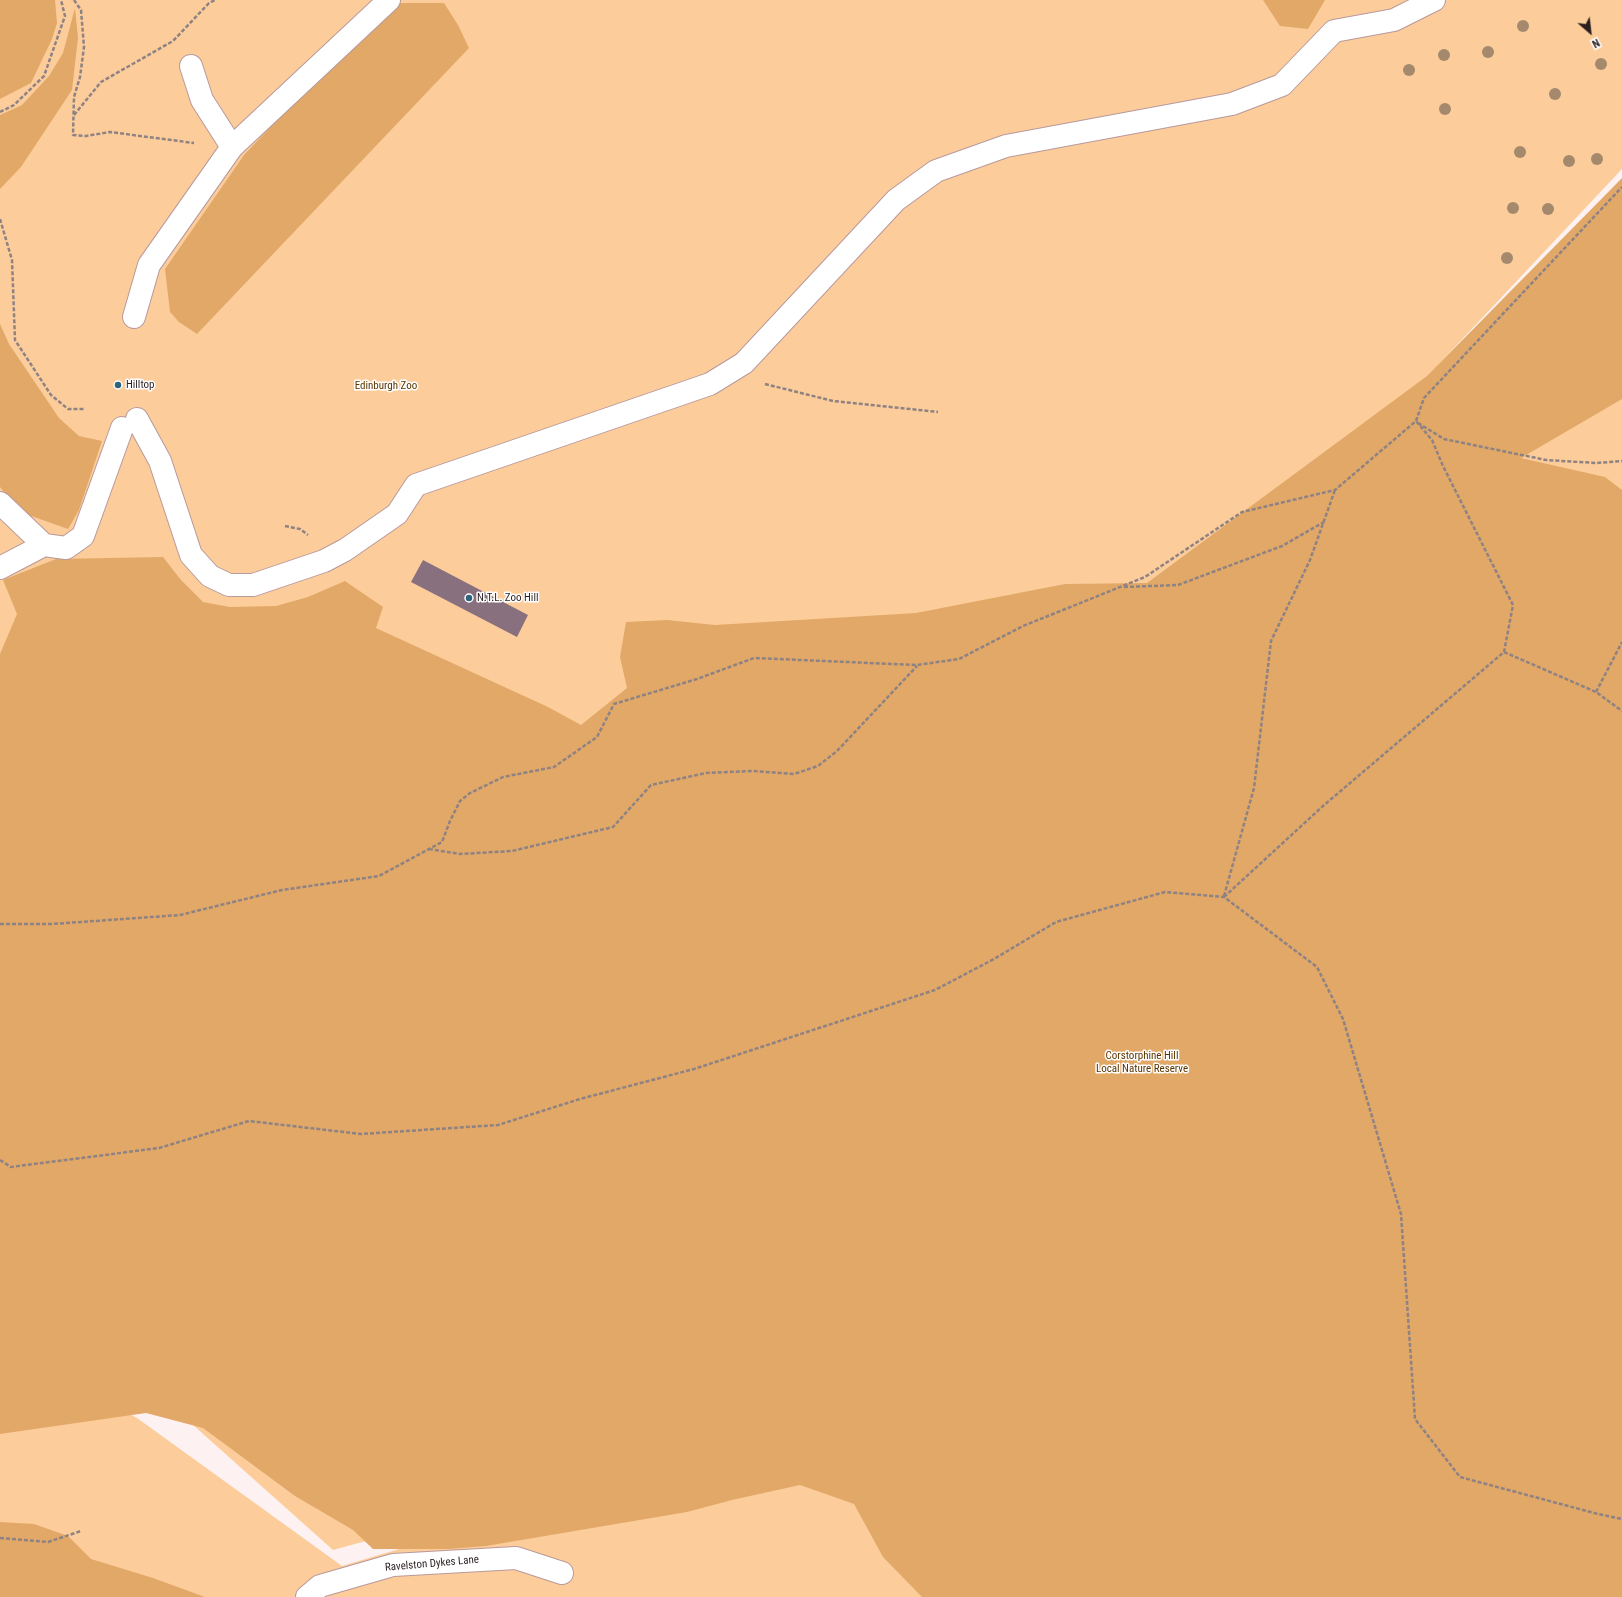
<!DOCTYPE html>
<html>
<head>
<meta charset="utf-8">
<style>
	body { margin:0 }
	#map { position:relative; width:1622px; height:1597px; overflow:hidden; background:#fef1f2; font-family:"Roboto Condensed",sans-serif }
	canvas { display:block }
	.north { position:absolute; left:1570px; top:12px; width:40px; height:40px; -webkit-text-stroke:3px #fff; paint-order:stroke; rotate:152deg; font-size:11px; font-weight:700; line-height:16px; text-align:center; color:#2b1f20 }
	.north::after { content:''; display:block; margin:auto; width:14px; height:18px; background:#2b1f20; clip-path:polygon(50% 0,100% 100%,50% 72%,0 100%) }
</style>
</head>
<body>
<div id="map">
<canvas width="1622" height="1597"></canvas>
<div class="north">N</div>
</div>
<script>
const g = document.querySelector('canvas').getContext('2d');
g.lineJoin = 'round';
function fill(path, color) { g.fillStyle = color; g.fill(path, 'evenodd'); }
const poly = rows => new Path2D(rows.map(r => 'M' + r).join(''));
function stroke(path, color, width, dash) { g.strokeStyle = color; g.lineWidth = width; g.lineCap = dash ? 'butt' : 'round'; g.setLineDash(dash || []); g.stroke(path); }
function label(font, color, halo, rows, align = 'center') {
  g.font = font + ' "Roboto Condensed",sans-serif'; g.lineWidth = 3; g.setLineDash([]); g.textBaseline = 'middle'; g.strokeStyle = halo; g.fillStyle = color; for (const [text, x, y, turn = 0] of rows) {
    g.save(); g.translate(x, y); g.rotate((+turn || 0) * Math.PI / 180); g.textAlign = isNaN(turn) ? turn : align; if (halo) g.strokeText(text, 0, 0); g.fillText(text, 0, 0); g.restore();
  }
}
fill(poly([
	[0,0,1622,0,1622,169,1436,367,1622,181,1622,1597,0,1597,0,1346,137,1418,342,1566,769,1439,756,1435,333,1550,127,1366,0,1312]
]), '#fccd9b');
fill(poly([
	[0,0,55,0,57,23,52,39,31,83,0,99],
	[1263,0,1325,0,1308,29,1280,26],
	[398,3,444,3,458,25,469,48,197,334,179,322,170,312,165,269,244,155,313,82],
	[75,8,78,38,72,90,21,167,0,189,0,115,22,105,49,76,63,53],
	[1622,178,1622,399,1521,458,1605,477,1622,490,1622,1597,922,1597,883,1557,854,1504,800,1485,732,1500,687,1512,486,1546,449,1549,373,1549,353,1530,295,1496,203,1428,146,1413,0,1434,0,654,17,614,3,580,56,559,163,557,181,580,203,602,230,607,276,606,308,597,345,581,383,607,376,628,548,707,581,725,627,688,620,657,626,622,667,620,715,625,916,613,1065,584,1147,583,1427,376],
	[0,324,9,344,59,418,79,436,102,441,79,510,68,529,20,512,0,487],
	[0,1522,34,1524,68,1536,91,1559,153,1578,205,1597,0,1597]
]), '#e2a868');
fill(poly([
	[423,560,528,615,517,637,411,582]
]), '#89707e');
const minor = poly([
	[191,66,202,100,232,147],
	[134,317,149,265,232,147,389,0],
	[137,419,160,461,191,555,210,576,229,585,253,585,324,561,345,550,397,514,416,485,710,384,744,363,896,200,936,171,1006,146,1232,104,1282,85,1334,31,1394,20,1434,0],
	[0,503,44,545,66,548,83,536,122,428],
	[0,568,44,545],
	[307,1597,320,1586,393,1565,516,1558,562,1573]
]);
stroke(minor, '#b8999c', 24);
stroke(poly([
	[74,0,81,10,84,47,80,77,74,97,73,135,86,136,110,132,194,143],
	[0,112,14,105,44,76,65,16,61,0],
	[74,115,101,82,173,41,209,3,215,0],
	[0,219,12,260,15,340,51,395,68,409,85,409],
	[765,384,833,401,938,412],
	[1418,423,1444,439,1546,460,1596,463,1622,461],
	[285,526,300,529,308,535],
	[1124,587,1178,585,1282,546,1324,522],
	[1504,652,1596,692,1622,711],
	[1596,692,1622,642],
	[429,849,460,854,512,851,613,827,651,785,706,773,753,771,794,774,818,766,837,751,917,666],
	[1224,896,1254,788,1271,641,1310,560,1335,490],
	[1224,897,1323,806,1504,652,1513,605,1443,466,1432,440,1416,421],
	[0,924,52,924,180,915,282,890,379,876,442,842,450,821,460,801,470,793,503,777,554,767,597,737,614,704,697,679,754,658,917,665,959,659,1023,626,1145,577,1242,512,1335,490,1416,421,1424,398,1622,187],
	[0,1160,11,1167,159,1148,249,1121,361,1134,498,1125,580,1099,694,1069,935,990,994,959,1056,922,1165,892,1224,897,1317,967,1343,1019,1401,1214,1415,1419,1460,1477,1598,1514,1622,1519],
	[0,1538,48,1542,81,1531]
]), '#8f8283', 2.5, [4, 2]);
stroke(minor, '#fff', 22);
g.fillStyle = '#a4896d';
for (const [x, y] of [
	[1523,26],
	[1488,52],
	[1444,55],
	[1601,64],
	[1409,70],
	[1555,94],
	[1445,109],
	[1520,152],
	[1597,159],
	[1569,161],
	[1513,208],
	[1548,209],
	[1507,258]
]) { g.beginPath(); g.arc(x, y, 6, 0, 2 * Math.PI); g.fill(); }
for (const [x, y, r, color] of [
	[118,385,4,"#2d637e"],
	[469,598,4,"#2d637e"]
]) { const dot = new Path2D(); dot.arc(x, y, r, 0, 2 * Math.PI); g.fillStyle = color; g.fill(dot); stroke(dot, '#fff', 1.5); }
label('11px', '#2b1f20', '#fff', [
	["Hilltop",126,385],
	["N.T.L. Zoo Hill",477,598]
], 'left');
label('11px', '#5a3400', '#fff', [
	["Edinburgh Zoo",386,386],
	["Corstorphine Hill",1142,1056],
	["Local Nature Reserve",1142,1069]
]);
label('11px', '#2b1f20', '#fff', [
	["Ravelston Dykes Lane",432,1564,-5]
]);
</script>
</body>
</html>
